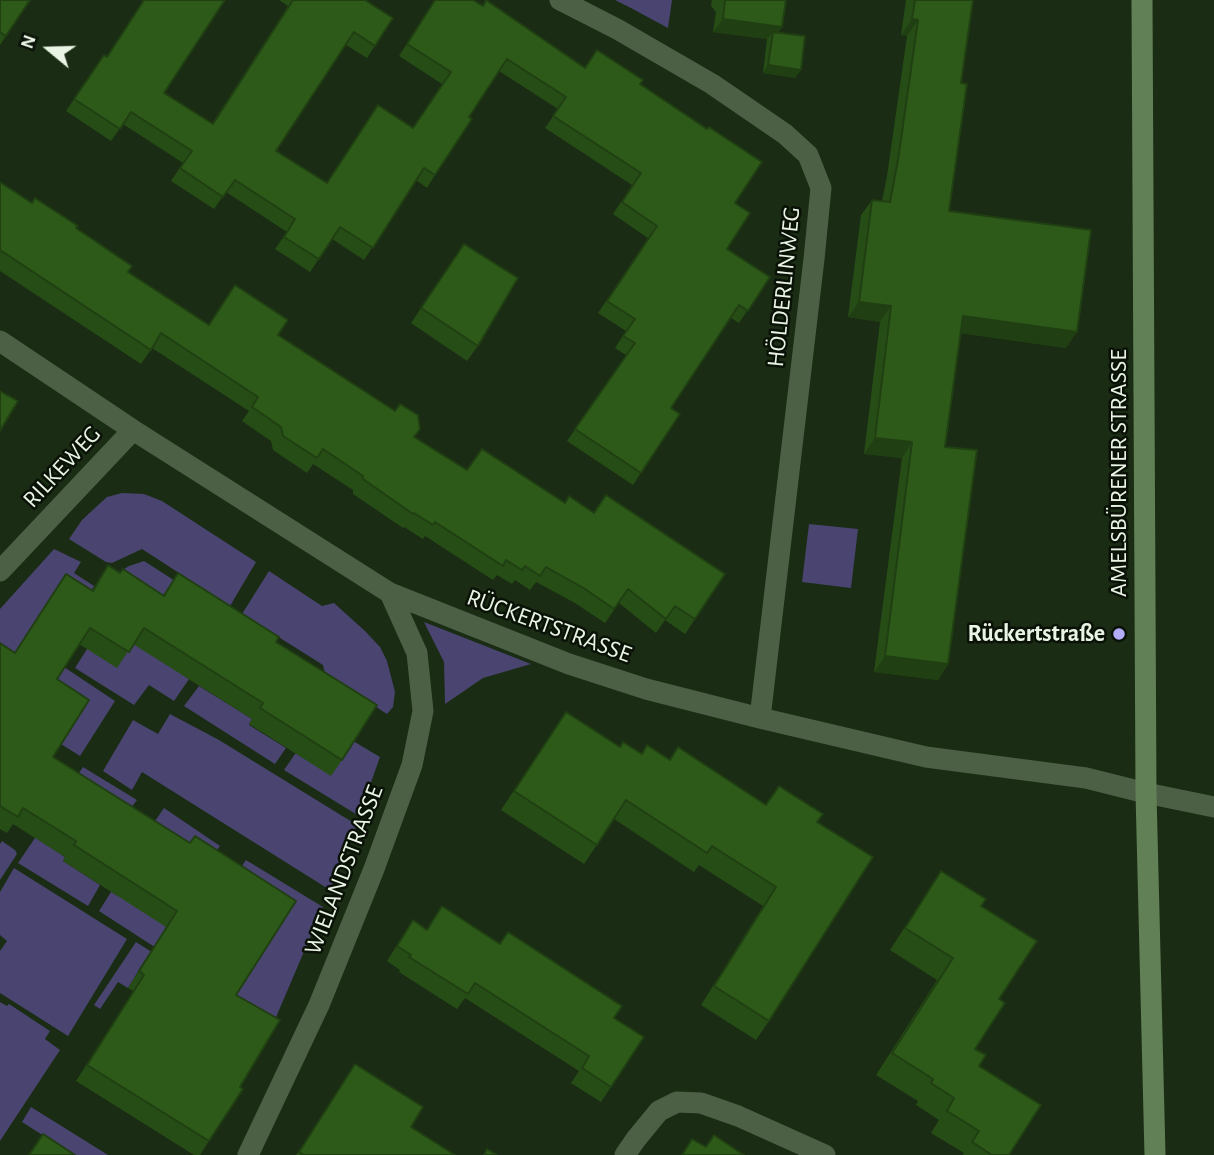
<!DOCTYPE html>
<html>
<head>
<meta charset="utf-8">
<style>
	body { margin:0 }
	#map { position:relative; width:1214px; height:1155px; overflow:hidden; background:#1a2c14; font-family:"Alegreya Sans",sans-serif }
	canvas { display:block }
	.north { position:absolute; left:14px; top:14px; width:70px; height:70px; -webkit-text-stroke:5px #0a1207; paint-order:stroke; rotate:289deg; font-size:19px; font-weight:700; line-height:28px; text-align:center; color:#e9f4e5 }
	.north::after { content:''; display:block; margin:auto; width:24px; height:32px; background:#e9f4e5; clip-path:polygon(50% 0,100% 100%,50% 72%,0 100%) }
</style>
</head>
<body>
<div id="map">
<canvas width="1214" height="1155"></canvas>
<div class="north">N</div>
</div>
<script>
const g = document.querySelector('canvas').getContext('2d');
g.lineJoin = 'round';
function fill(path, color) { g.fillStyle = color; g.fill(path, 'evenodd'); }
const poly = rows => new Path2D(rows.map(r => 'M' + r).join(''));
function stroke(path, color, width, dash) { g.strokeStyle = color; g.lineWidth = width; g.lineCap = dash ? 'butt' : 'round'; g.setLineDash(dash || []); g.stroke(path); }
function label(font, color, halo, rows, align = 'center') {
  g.font = font + ' "Alegreya Sans",sans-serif'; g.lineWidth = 5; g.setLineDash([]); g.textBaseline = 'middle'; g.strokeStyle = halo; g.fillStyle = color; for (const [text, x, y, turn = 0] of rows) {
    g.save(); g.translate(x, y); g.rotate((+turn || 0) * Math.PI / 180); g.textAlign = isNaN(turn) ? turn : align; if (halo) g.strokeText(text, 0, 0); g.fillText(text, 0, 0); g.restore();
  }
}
fill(poly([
	[615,0,672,0,668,28,629,7],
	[122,493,144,494,162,501,256,562,230,606,142,549,112,563,106,562,69,539,82,520,96,507,107,497],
	[809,524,858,529,851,588,802,582],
	[54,549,81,562,74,573,94,586,81,607,64,667,115,701,80,756,61,744,0,666,0,609],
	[144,561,208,602,153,612,119,572,129,566],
	[269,571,322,606,334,603,365,631,380,647,387,661,395,692,393,707,387,714,325,674,323,665,242,614],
	[424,622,531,664,483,678,445,704,444,662],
	[136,639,189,679,174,701,149,685,134,705,75,668,87,649],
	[199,686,252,719,249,725,286,748,275,764,184,706],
	[170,714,219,740,357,825,330,890,142,772,132,790,103,771,133,720,158,734],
	[353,741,380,757,359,816,284,770,295,754],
	[83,767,137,800,120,822,47,845,65,857,63,861,100,885,88,906,18,863],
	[164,808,220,846,206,866,144,837],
	[2,841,15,850,17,854,0,880,0,844],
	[246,860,323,907,268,1036,145,960,128,988,118,982,100,1009,94,1005,136,942,174,966],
	[14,868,127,939,68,1036,0,993,0,951,7,941,0,935,0,892],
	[111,892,183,930,167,955,99,911],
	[0,1002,7,1006,9,1004,50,1031,45,1039,60,1050,0,1141],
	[31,1107,108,1155,74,1155,22,1122]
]), '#494470');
stroke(poly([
	[560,0,617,29,712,84,785,134,808,155,821,188,814,259,760,718],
	[0,341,133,430,390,593,569,664,646,689,760,718,926,757,1086,778,1146,793,1214,807],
	[0,571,133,430],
	[248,1155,319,1005,374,869,412,765,423,711,417,653,390,593],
	[625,1155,636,1139,659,1111,677,1102,701,1103,738,1116,825,1155]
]), '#4c6045', 21);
stroke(poly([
	[1142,0,1146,793,1155,1155]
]), '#618055', 21);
fill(poly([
	[0,0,30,0,0,45],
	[279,0,365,0,393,18,367,58,346,45,276,151,327,183,413,128,442,84,399,56,435,0,482,6,486,0,585,67,640,84,735,203,727,249,770,277,739,323,731,318,671,408,680,414,633,485,567,441,626,355,615,348,626,331,598,313,648,238,613,214,632,185,545,128,558,109,499,71,469,117,435,175,427,188,416,180,364,260,332,239,310,272,275,249,287,232,226,192,214,209,171,181,183,163,123,124,111,141,66,111,104,55,212,124,288,6],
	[712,0,786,0,782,27,778,33,801,70,795,78,763,73,767,39,713,32,716,12,711,6],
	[906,0,973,0,961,83,949,211,1066,348,960,333,945,447,948,664,938,680,874,672,902,458,864,454,880,322,848,317,861,215,872,200,882,201,887,176,907,36,901,35],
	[0,182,32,203,76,228,128,272,208,325,278,335,420,429,415,437,467,470,594,513,606,495,695,619,685,634,665,620,656,633,619,603,605,623,575,603,536,582,530,590,515,580,512,584,497,575,493,580,425,536,423,539,404,527,403,528,353,494,353,490,313,464,307,473,273,450,271,441,242,421,249,411,152,348,141,364,0,271],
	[464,244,478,346,467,361,411,323],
	[108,565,120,573,163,595,178,573,276,642,342,760,331,776,249,724,252,719,133,644,117,668,79,644,57,679,53,757,190,843,236,995,240,1087,209,1141,200,1155,194,1155,76,1081,133,991,128,988,166,927,63,861,65,857,13,824,7,833,0,829,0,643,15,653,66,574,92,590],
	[566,712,619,747,623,742,641,753,647,745,669,760,678,747,765,805,779,786,817,822,769,1021,756,1040,701,1005,763,906,699,865,694,872,614,819,584,864,501,810],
	[941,871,981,906,999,999,975,1049,1009,1155,963,1155,964,1153,931,1133,939,1120,916,1105,918,1101,876,1075,937,980,890,950],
	[413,920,426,929,500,944,508,932,614,1018,611,1087,601,1102,571,1083,579,1071,465,998,457,1009,399,972,400,970,387,961],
	[355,1064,411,1127,455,1155,296,1155]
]), '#274d16');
fill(poly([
	[723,19,782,27,773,40,773,32,767,39,713,32],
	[912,19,918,20,907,36,901,35],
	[768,65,801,70,795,78,763,73],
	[859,302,891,306,880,322,848,317],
	[963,316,1077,332,1066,348,952,332],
	[875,438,912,442,902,458,864,454],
	[885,656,948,664,938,680,874,672]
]), '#203f12');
const building = poly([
	[0,0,30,0,6,36,0,32,0,0],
	[144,0,225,0,164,93,213,124,293,0,365,0,393,18,375,46,354,32,276,151,327,183,378,105,413,128,451,72,407,44,435,0,473,0,483,6,486,0,585,68,597,50,643,80,640,84,707,129,709,127,762,162,735,203,750,213,727,249,770,277,748,311,739,305,671,408,680,414,641,473,575,429,635,343,623,336,635,319,607,301,657,226,622,202,641,173,553,116,566,97,507,59,469,117,472,119,435,175,424,168,373,248,340,227,319,259,284,237,295,219,235,180,223,197,180,168,192,151,131,112,120,129,74,99,104,55,107,57,144,0],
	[725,0,786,0,782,27,723,19,725,0],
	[915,0,973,0,961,83,967,84,949,211,1091,230,1077,332,963,316,945,447,977,450,948,664,885,656,912,442,875,438,891,306,859,302,872,200,890,202,898,160,918,20,912,19,915,0],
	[773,32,805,36,801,70,768,65,773,32],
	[0,182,32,203,35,198,78,226,76,228,132,266,128,272,209,325,235,285,288,320,278,335,395,411,400,404,418,415,420,429,414,437,467,470,482,449,565,503,569,496,594,513,606,495,725,574,695,619,675,606,666,619,628,589,614,609,585,589,546,567,540,576,525,566,522,570,506,560,503,566,435,522,433,525,414,513,413,514,363,479,363,476,323,449,317,458,283,436,281,427,252,407,258,397,161,333,151,350,0,250,0,182],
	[464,244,518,278,478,346,421,308,464,244],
	[0,391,18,401,0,431,0,391],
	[108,565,120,573,123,569,164,596,178,573,279,637,276,642,377,705,342,760,260,708,263,703,144,628,129,652,90,628,57,679,89,700,53,757,190,843,195,836,296,901,236,995,280,1020,240,1087,243,1089,209,1141,87,1065,144,975,139,971,177,911,74,845,76,841,23,808,18,817,0,806,0,643,15,653,66,574,93,591,108,565],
	[566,712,620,747,623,742,642,754,647,745,670,760,678,747,766,805,779,786,823,814,817,822,873,857,769,1021,714,986,776,887,712,846,707,853,626,800,597,845,514,791,566,712],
	[941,871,986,899,981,906,1037,941,999,999,1005,1003,975,1049,986,1055,979,1066,1041,1105,1009,1155,992,1155,972,1142,979,1131,947,1111,954,1098,931,1083,933,1079,892,1053,953,958,905,928,941,871],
	[442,906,500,944,508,932,622,1006,614,1018,644,1037,611,1087,582,1068,589,1056,475,983,468,994,409,957,411,955,397,946,413,920,427,930,442,906],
	[355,1064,423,1107,411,1127,455,1155,304,1155,299,1152,355,1064],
	[43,1134,75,1155,29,1155,43,1134],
	[714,1135,744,1155,682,1155,692,1139,706,1147,714,1135],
	[487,1149,497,1155,484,1155,487,1149]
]);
fill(building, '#2d5a19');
stroke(building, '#203f12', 2);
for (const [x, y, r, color] of [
	[1119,634,7,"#b3adf9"]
]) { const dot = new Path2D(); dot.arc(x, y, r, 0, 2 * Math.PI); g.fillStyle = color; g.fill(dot); stroke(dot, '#0a1207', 2.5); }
label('24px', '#e9f4e5', '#0a1207', [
	["HÖLDERLINWEG",784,287,-84],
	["RILKEWEG",62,467,-47],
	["AMELSBÜRENER STRASSE",1119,473,-90],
	["RÜCKERTSTRASSE",549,626,20],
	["WIELANDSTRASSE",344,870,-69]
]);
label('bold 24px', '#e9f4e5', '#0a1207', [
	["Rückertstraße",1105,634]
], 'right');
</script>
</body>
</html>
